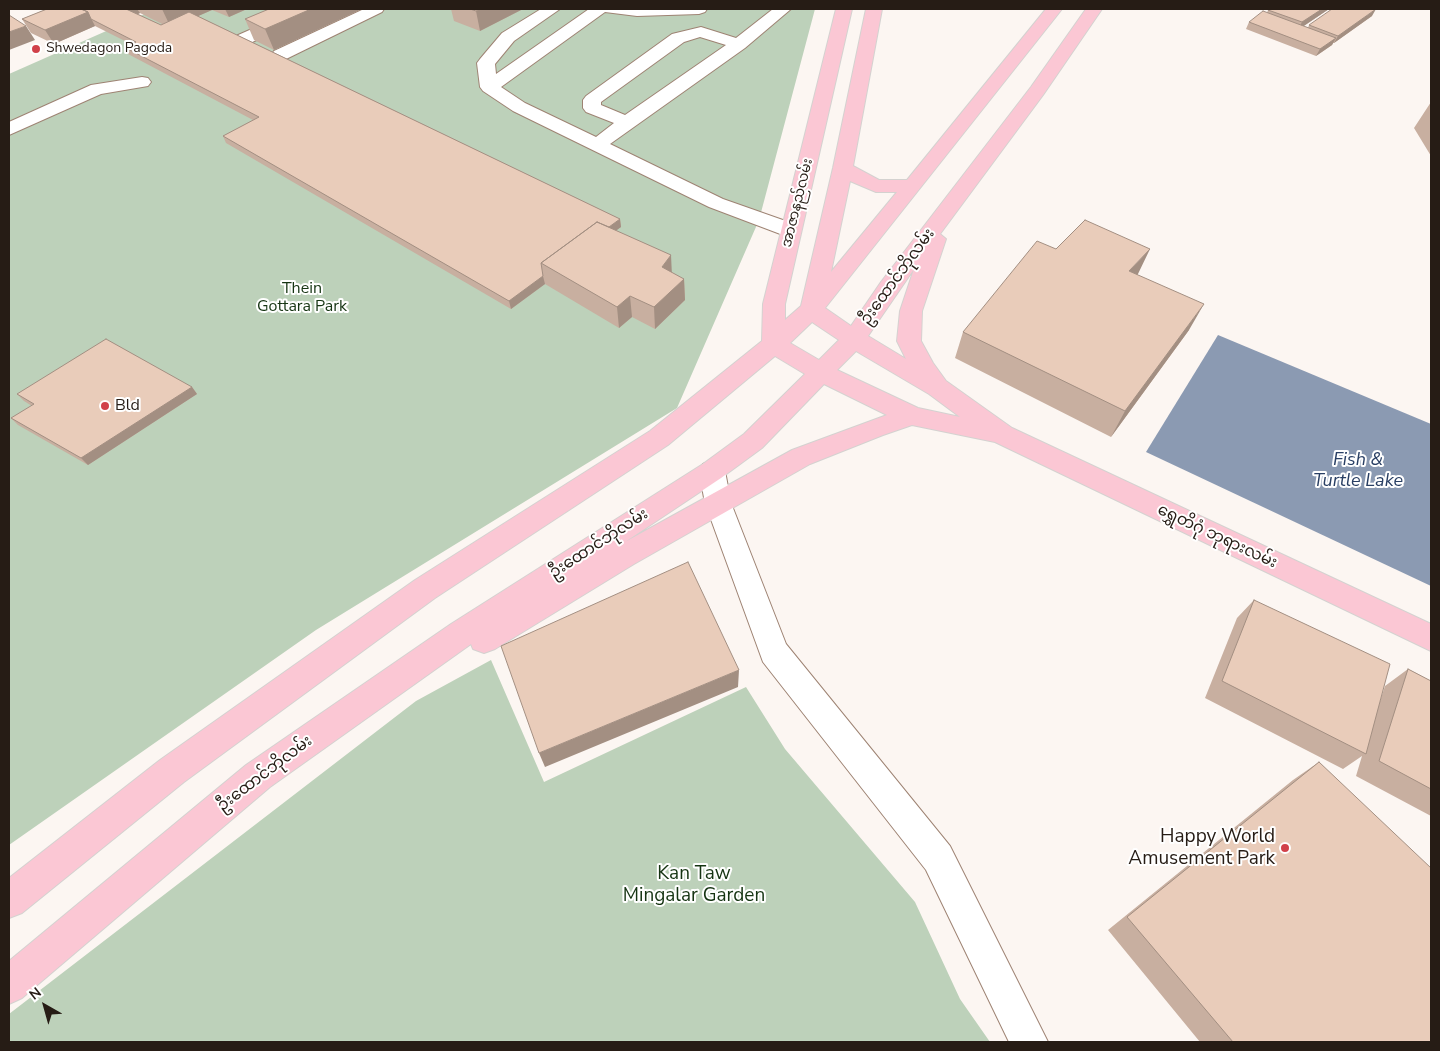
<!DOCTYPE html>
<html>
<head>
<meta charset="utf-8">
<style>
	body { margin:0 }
	#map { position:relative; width:1440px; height:1051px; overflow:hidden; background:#fcf6f2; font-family:"Nunito Sans",sans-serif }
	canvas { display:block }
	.frame { position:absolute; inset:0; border:10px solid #261c15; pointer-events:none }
	.north { position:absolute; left:20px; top:981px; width:50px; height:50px; -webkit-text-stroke:4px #fff; paint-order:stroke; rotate:322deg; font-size:14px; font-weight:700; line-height:20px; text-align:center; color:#261c15 }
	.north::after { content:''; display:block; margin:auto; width:18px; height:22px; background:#261c15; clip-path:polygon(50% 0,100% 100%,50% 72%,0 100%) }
</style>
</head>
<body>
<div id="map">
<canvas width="1440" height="1051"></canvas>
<div class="frame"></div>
<div class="north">N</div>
</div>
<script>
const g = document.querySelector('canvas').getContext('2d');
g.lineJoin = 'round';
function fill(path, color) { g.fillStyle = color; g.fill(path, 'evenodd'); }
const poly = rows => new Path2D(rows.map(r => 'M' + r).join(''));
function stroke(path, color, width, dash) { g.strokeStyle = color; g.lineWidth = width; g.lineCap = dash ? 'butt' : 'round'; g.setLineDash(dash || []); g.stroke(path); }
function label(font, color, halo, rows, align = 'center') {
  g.font = font + ' "Nunito Sans","Noto Sans Myanmar",sans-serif'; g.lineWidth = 4; g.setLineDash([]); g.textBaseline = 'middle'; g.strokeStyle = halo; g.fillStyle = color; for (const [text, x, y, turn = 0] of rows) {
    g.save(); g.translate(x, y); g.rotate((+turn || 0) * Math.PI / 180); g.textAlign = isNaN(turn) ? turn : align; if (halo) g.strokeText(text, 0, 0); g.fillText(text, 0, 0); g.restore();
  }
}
fill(poly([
	[156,9,815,9,759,220,677,408,316,630,9,845,9,74],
	[491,660,544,782,746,687,785,749,915,902,960,999,990,1042,9,1042,9,1014,416,701]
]), '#bdd1ba');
fill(poly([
	[1218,335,1431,424,1431,586,1146,452]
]), '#8b9ab2');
const minor = poly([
	[297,9,318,9,316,12,248,44,242,45,236,44,234,40,236,36,297,9],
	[364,9,384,9,382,12,286,59,280,60,274,59,271,55,274,51,364,9],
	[541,9,560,9,514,41,495,64,496,74,589,9,707,9,705,12,699,14,637,16,605,12,501,87,525,103,596,137,614,123,586,112,583,108,583,100,586,96,672,34,701,27,736,38,773,9,791,9,745,48,610,144,723,199,797,225,800,230,797,235,790,236,783,235,709,207,513,111,483,91,480,87,477,63,480,59,502,33,541,9],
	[700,37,726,45,625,115,601,105,601,102,684,42,700,37],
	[142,77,148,78,151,82,148,86,101,94,9,135,9,122,91,85,142,77],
	[712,461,721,464,725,471,731,503,786,644,950,846,1048,1042,1009,1042,926,870,763,662,705,503,699,471,703,464,712,461]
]);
const major = poly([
	[836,9,852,9,785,304,785,320,801,306,833,168,866,9,882,9,853,166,879,180,907,180,1046,9,1062,9,825,308,851,326,881,282,1031,87,1086,9,1102,9,1043,95,940,234,946,239,922,311,921,341,933,363,946,381,1012,428,1431,624,1431,651,995,442,912,425,883,435,810,464,634,564,495,649,484,653,473,649,471,644,270,787,22,998,9,1004,9,961,246,765,451,624,703,464,744,434,805,374,775,356,668,445,435,598,184,782,22,913,9,918,9,878,160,760,415,580,650,431,762,341,763,304,836,9],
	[850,181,876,192,897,192,831,272,850,181],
	[914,269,900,311,897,341,906,359,868,336,914,269],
	[812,322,839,340,819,360,790,343,812,322],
	[856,351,929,394,960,417,918,408,837,370,856,351],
	[824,384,887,415,792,450,625,542,721,478,762,448,824,384]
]);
stroke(minor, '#9e8373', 2);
stroke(major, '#d4d2d0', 2);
fill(minor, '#fff');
fill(major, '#fbc7d4');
fill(poly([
	[47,9,247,9,229,17,212,10,198,16,620,219,621,227,616,230,671,272,684,279,685,300,655,329,632,317,619,328,545,284,511,309,226,143,223,136,253,120,128,54,124,47,131,44,95,26,54,44,31,33,22,19],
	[140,13,162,24,161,25,138,14],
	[269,9,362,9,274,50,254,40,245,19],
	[451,9,523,9,480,31,454,21],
	[1329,9,1303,26,1308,28,1309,25,1372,16,1334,43,1333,43,1332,45,1316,56,1246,29,1249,22,1267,13,1268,10],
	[1431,102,1431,156,1414,128],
	[1056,249,1138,275,1189,330,1111,437,955,358,963,332],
	[192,387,197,394,88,465,18,425,11,418,32,406,24,401,17,394],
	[1254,600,1378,707,1385,686,1408,669,1431,681,1431,816,1356,776,1362,756,1343,769,1205,698,1237,618],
	[1319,762,1431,1042,1200,1042,1108,930,1293,780]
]), '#c8afa0');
fill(poly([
	[127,9,137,9,140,13,132,17],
	[162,9,211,9,212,10,171,28],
	[225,9,247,9,229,17],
	[311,9,362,9,274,50,265,29],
	[480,9,523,9,480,31,476,11],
	[1322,9,1329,9,1298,30,1302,22],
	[1376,9,1372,16,1334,43,1338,36],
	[88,12,95,26,54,44,45,30],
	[26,26,35,40,9,50,9,32],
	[1336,38,1332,45,1316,56,1320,49],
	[620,219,621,227,559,273,552,269],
	[1150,249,1137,276,1129,271],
	[671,255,672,276,662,267],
	[543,276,545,284,511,309,509,301],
	[684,279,685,300,655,329,654,307],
	[630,296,632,317,619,328,617,307],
	[1204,304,1189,330,1111,437,1125,411],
	[192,387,197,394,88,465,81,458],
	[739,670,738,687,545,767,539,753]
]), '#a38f82');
const building = poly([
	[47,9,81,9,88,12,45,30,22,19,47,9],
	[81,9,126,9,161,25,189,12,620,219,609,227,597,222,541,263,543,276,509,301,223,136,259,117,124,47,136,42,91,19,88,12,81,9],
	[269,9,311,9,265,29,245,19,269,9],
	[470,9,480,9,476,11,470,9],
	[1270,9,1322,9,1302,22,1268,10,1270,9],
	[1332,9,1376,9,1338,36,1309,25,1332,9],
	[1263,11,1336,38,1320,49,1249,22,1263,11],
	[9,15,26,26,9,32,9,15],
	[1085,220,1150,249,1129,271,1204,304,1125,411,963,332,1037,241,1056,249,1085,220],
	[597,222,671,255,662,267,684,279,654,307,630,296,617,307,541,263,597,222],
	[106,339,192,387,81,458,11,418,34,404,17,394,106,339],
	[688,562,739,670,539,753,501,646,688,562],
	[1254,600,1390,664,1366,754,1222,681,1254,600],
	[1408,669,1431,681,1431,789,1379,761,1408,669],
	[1319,762,1431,868,1431,1042,1233,1042,1127,917,1319,762]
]);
fill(building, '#e9ccba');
stroke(building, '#a38f82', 1);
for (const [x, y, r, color] of [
	[36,49,5,"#d1414a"],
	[105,406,5,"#d1414a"],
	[1285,848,5,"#d1414a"]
]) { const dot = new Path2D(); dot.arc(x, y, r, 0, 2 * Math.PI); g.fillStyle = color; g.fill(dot); stroke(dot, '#fff', 2); }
label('14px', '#261c15', '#fff', [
	["Shwedagon Pagoda",46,49]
], 'left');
label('14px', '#261c15', '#fff', [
	["အာဇာနည်လမ်း",798,203,-76]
]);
label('16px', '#261c15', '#fff', [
	["ဦးထောင်ဘိုလမ်း",898,277,-54],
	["ရွှေတိဂုံ ဘုရားလမ်း",1217,537,25],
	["ဦးထောင်ဘိုလမ်း",599,544,-33],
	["ဦးထောင်ဘိုလမ်း",265,774,-37]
]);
label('16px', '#153412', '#fff', [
	["Thein",302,289],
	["Gottara Park",302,307]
]);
label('16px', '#261c15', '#fff', [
	["Bld",115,406]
], 'left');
label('italic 18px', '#293f64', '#fff', [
	["Fish &",1358,461],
	["Turtle Lake",1358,482]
]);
label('19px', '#261c15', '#fff', [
	["Happy World",1275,837],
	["Amusement Park",1275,859]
], 'right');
label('19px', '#153412', '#fff', [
	["Kan Taw",694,874],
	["Mingalar Garden",694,896]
]);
</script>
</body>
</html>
